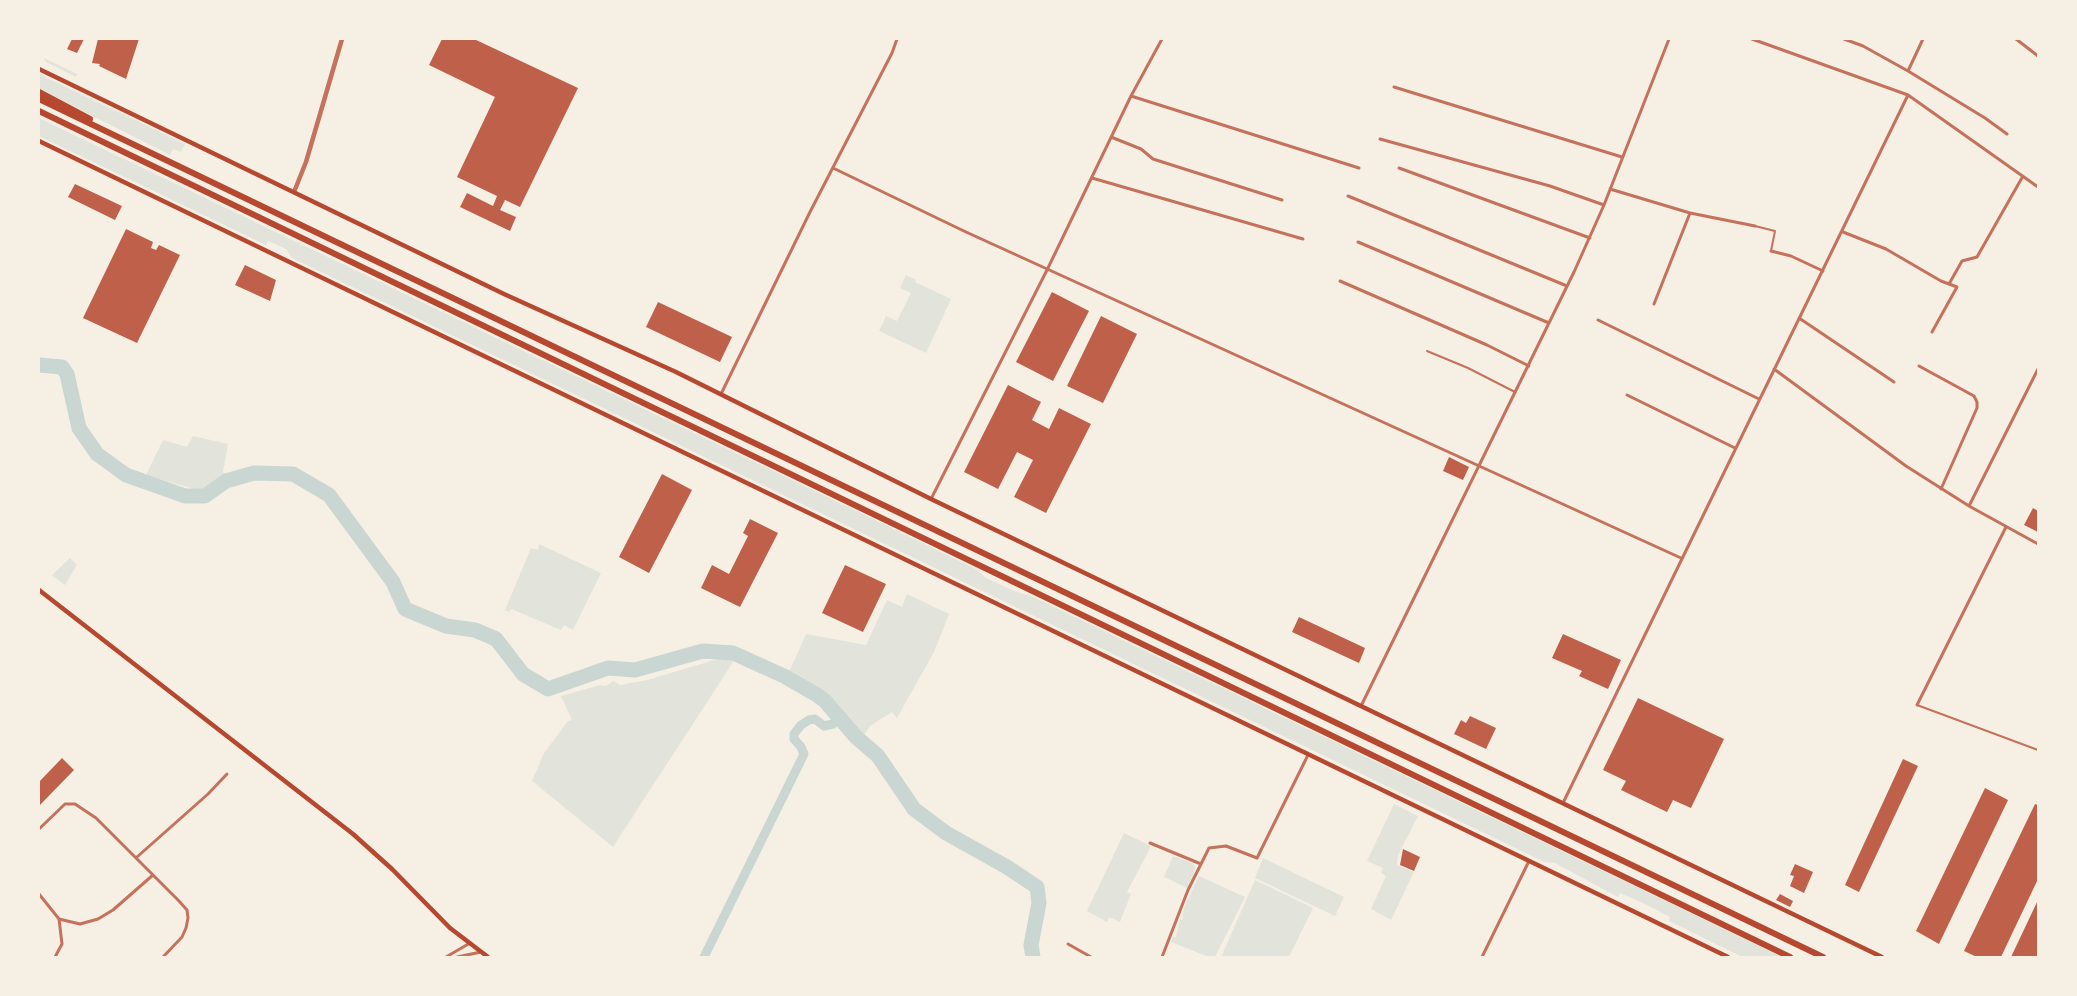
<!DOCTYPE html>
<html>
<head>
<meta charset="utf-8">
<style>
	body { margin:0 }
	#map { position:relative; width:2077px; height:996px; overflow:hidden; background:#f6efe4; font-family:"Golos Text",sans-serif }
	canvas { display:block }
	.frame { position:absolute; inset:0; border:40px solid #f6efe4; pointer-events:none }
</style>
</head>
<body>
<div id="map">
<canvas width="2077" height="996"></canvas>
<div class="frame"></div>
</div>
<script>
const g = document.querySelector('canvas').getContext('2d');
g.lineJoin = 'round';
function fill(path, color) { g.fillStyle = color; g.fill(path, 'evenodd'); }
const poly = rows => new Path2D(rows.map(r => 'M' + r).join(''));
function stroke(path, color, width, dash) { g.strokeStyle = color; g.lineWidth = width; g.lineCap = dash ? 'butt' : 'round'; g.setLineDash(dash || []); g.stroke(path); }
fill(poly([
	[44,58,77,74,76,77,46,62],
	[39,74,185,144,181,152,173,149,170,155,39,89],
	[39,118,875,520,976,569,986,578,1019,593,1029,595,1782,957,1742,957,1669,921,1670,917,1647,905,1620,893,1618,897,1555,863,1544,862,292,258,286,249,268,241,266,245,39,136],
	[906,275,916,280,915,282,951,299,926,353,879,331,886,316,897,321,911,293,900,288],
	[193,436,228,444,223,472,226,475,201,491,146,475,163,440,187,447],
	[539,544,601,573,573,630,564,625,561,630,511,609,509,612,505,610,531,548,538,550],
	[70,558,77,565,65,585,52,575],
	[907,594,949,614,934,652,897,718,892,712,870,726,862,738,828,699,788,674,806,634,866,645,887,600,902,607],
	[721,658,735,659,613,847,532,781,544,753,568,721,572,720,561,696,600,685,606,686,613,681,620,685,647,680],
	[1394,804,1418,816,1398,855,1397,865,1414,872,1391,920,1371,909,1386,876,1381,873,1383,868,1367,861],
	[1124,833,1151,846,1127,892,1131,894,1120,922,1109,917,1107,922,1087,911],
	[1173,856,1194,864,1195,869,1187,888,1164,877],
	[1263,858,1344,897,1335,916,1255,878],
	[1199,876,1245,897,1215,957,1209,957,1171,942,1173,937,1176,937,1180,920,1182,920,1184,908],
	[1255,880,1313,908,1289,957,1221,957]
]), '#e2e4dc');
stroke(poly([
	[704,957,804,754,801,747,794,739,794,734,801,725,809,720,815,719,824,726,833,724,838,718]
]), '#c9d6d2', 9);
stroke(poly([
	[39,365,62,367,67,374,79,428,97,454,126,475,185,496,205,496,226,481,254,473,293,474,329,495,393,582,405,609,446,626,475,630,496,639,523,674,548,689,608,668,635,670,703,651,733,653,784,676,817,695,825,701,856,737,878,756,914,809,946,833,1007,867,1037,887,1039,903,1031,945,1033,957]
]), '#c9d6d2', 15);
fill(poly([
	[72,39,84,39,77,53,67,49],
	[98,39,139,39,126,79,99,66,100,64,92,63],
	[442,39,474,39,578,88,520,207,505,200,500,210,516,217,510,231,460,207,467,193,493,206,497,196,457,177,495,97,429,65],
	[75,184,122,206,115,220,68,197],
	[126,229,153,242,151,248,156,250,159,245,180,255,137,343,83,318],
	[245,265,276,280,270,301,235,285],
	[1052,292,1089,311,1053,381,1016,362],
	[658,302,732,337,720,362,646,327],
	[1101,316,1137,334,1103,403,1067,386],
	[1008,385,1041,402,1032,420,1049,429,1059,408,1091,424,1046,513,1014,497,1033,460,1017,452,998,489,964,472],
	[1449,457,1469,467,1463,480,1443,471],
	[662,474,692,490,649,573,619,557],
	[2033,508,2038,511,2038,532,2024,525],
	[750,519,778,533,740,607,701,588,712,565,729,574,748,536,743,533],
	[845,565,886,584,863,632,822,613],
	[1299,617,1365,648,1359,663,1292,632],
	[1563,634,1621,660,1608,689,1579,676,1582,671,1552,658],
	[1638,698,1724,739,1691,808,1673,800,1667,812,1621,790,1626,781,1603,770],
	[1470,716,1496,728,1486,749,1454,734,1461,720,1466,723],
	[62,758,74,770,39,806,39,782],
	[1903,759,1918,766,1859,892,1845,885],
	[1985,788,2008,800,1939,944,1916,931],
	[2035,804,2038,805,2038,879,2001,957,1977,957,1964,951],
	[1403,849,1420,857,1414,871,1400,865],
	[1795,864,1813,872,1804,893,1790,886,1794,876,1790,875],
	[1780,894,1793,901,1790,907,1776,900],
	[2038,900,2038,957,2011,957]
]), '#bf614a');
stroke(poly([
	[1755,226,1775,231,1771,251],
	[1427,351,1468,368,1515,392],
	[1917,705,2038,750]
]), '#c5725c', 2);
stroke(poly([
	[1752,39,1908,95,2038,187],
	[1844,39,1863,46,1908,71,1985,118,2007,134],
	[2016,39,2038,56],
	[1908,71,1923,39],
	[1394,87,1622,157],
	[1131,96,1359,168],
	[1111,137,1141,149,1153,159,1282,200],
	[1380,139,1550,186,1604,205],
	[833,168,966,232,1681,558],
	[1399,168,1590,238],
	[1092,178,1303,239],
	[1610,189,1690,213,1755,226],
	[1348,196,1567,286],
	[1843,232,1886,249,1941,281,1957,287,1932,332],
	[1358,242,1549,323],
	[1771,251,1791,256,1823,271],
	[1340,281,1487,345,1529,366],
	[1949,284,1962,261,1977,257,2023,176],
	[1654,304,1690,213],
	[1799,318,1894,382],
	[1598,320,1759,399],
	[1919,366,1974,396,1977,402,1977,408,1941,489],
	[1774,369,1906,466,1969,506,2038,544],
	[721,394,810,212,892,53,897,39],
	[1627,395,1735,448],
	[931,499,1048,268,1131,96,1162,39],
	[1969,506,2038,369],
	[1917,705,2006,527],
	[1361,706,1574,272,1604,205,1669,39],
	[1563,803,1908,95],
	[39,829,65,804,75,804,96,818,179,901,187,910,188,918,186,928,182,937,163,957],
	[1150,843,1201,864],
	[137,857,208,794,227,774],
	[39,894,59,919,80,924,98,919,113,910,153,875],
	[1068,944,1091,957],
	[55,957,62,944,59,919],
	[446,957,470,943],
	[457,957,481,952],
	[1162,957,1188,890,1209,848,1226,846,1257,858,1308,755],
	[1482,957,1529,861]
]), '#c5725c', 3);
stroke(poly([
	[294,192,306,162,342,39]
]), '#c5725c', 4.5);
stroke(poly([
	[39,69,504,294,676,372,931,499,1882,957],
	[39,141,1728,957],
	[39,590,353,834,392,869,450,928,488,957]
]), '#b5482f', 4.5);
stroke(poly([
	[39,92,90,119],
	[39,99,1823,957],
	[39,111,1790,957]
]), '#b5482f', 6);
</script>
</body>
</html>
